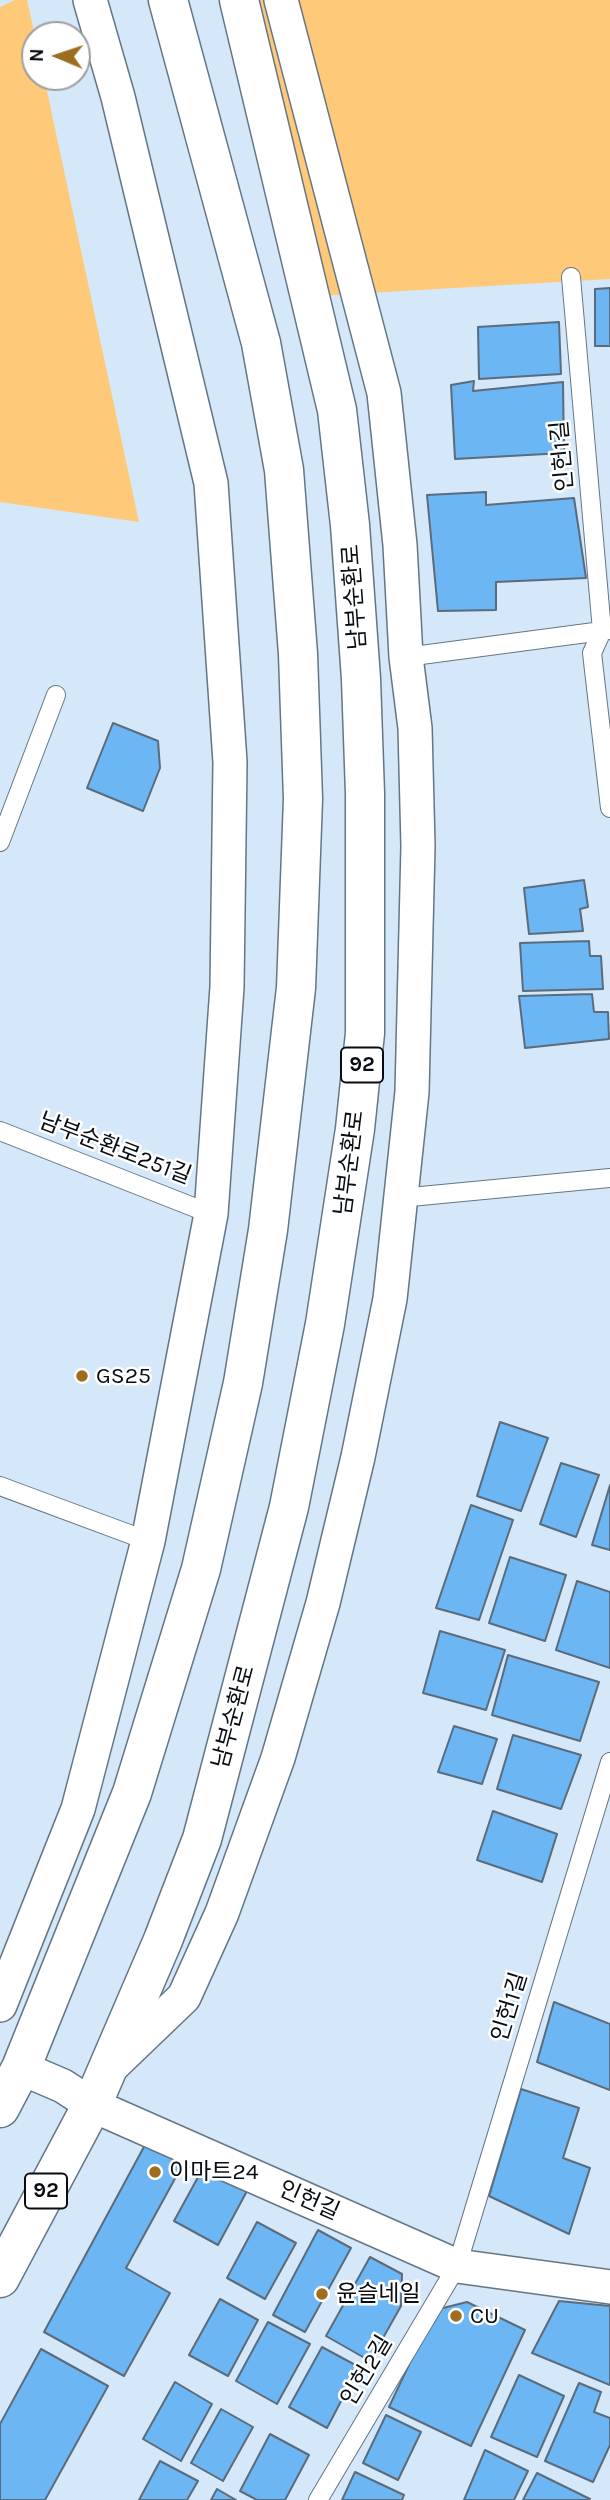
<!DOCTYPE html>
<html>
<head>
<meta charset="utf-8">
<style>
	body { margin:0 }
	#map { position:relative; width:610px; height:2500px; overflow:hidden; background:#d4e8f9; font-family:Karla,sans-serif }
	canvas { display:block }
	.north { position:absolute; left:21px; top:21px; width:70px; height:70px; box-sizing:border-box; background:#fff; border:2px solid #9c9ea0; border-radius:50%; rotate:272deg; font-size:19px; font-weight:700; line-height:28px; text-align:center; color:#070d12 }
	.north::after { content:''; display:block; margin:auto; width:24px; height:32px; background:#9d6e20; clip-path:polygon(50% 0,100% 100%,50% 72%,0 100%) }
</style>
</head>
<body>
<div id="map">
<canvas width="610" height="2500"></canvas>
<div class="north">N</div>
</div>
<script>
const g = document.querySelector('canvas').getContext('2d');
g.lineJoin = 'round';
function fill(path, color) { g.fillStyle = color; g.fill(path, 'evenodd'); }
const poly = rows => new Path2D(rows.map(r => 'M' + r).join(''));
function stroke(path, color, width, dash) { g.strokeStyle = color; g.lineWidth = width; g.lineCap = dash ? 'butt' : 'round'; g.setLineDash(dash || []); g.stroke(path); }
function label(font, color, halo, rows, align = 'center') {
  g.font = font + ' Karla,"Noto Sans KR",sans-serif'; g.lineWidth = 5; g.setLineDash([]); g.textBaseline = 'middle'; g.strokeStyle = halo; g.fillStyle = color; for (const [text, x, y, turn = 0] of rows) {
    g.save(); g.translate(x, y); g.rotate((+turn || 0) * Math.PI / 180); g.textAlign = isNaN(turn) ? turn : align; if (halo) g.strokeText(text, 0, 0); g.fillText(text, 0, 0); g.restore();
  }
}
fill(poly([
	[15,0,27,0,35,36,35,77,44,77,139,522,0,502,0,7],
	[223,0,610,0,610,279,299,297]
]), '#ffc97a');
const building = poly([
	[610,288,610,346,595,346,595,289,610,288],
	[559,322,561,374,479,379,478,327,559,322],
	[474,381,473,391,563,382,564,453,455,459,451,385,474,381],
	[486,492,486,505,574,498,586,578,496,582,496,610,438,611,427,495,486,492],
	[113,723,158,741,160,768,143,811,87,788,113,723],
	[584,880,588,907,580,909,583,931,529,934,524,888,584,880],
	[589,941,590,956,601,956,603,989,523,991,520,943,589,941],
	[592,994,594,1012,608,1012,609,1039,525,1048,519,996,592,994],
	[500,1422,548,1438,521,1511,477,1496,500,1422],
	[561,1463,599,1475,576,1537,540,1524,561,1463],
	[610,1485,610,1550,592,1545,610,1485],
	[471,1505,513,1520,479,1620,436,1608,471,1505],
	[510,1557,566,1575,545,1641,489,1623,510,1557],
	[577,1581,610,1592,610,1668,556,1650,577,1581],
	[440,1631,505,1650,486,1710,423,1693,440,1631],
	[508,1655,599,1682,580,1741,492,1715,508,1655],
	[454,1726,497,1739,482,1784,438,1772,454,1726],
	[513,1735,581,1755,561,1809,497,1789,513,1735],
	[493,1811,557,1834,542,1882,477,1860,493,1811],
	[554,2002,610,2024,610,2090,537,2062,554,2002],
	[521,2089,579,2108,563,2158,590,2168,569,2234,489,2196,521,2089],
	[146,2143,183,2164,126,2268,170,2293,124,2376,44,2332,146,2143],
	[203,2168,247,2191,218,2245,174,2221,203,2168],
	[257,2222,296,2243,265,2299,227,2278,257,2222],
	[318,2230,351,2248,305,2332,273,2315,318,2230],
	[370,2257,402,2274,401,2306,370,2361,326,2336,370,2257],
	[220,2299,258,2320,228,2376,189,2355,220,2299],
	[559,2301,610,2306,610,2385,532,2353,559,2301],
	[467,2302,525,2330,471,2446,389,2407,435,2310,467,2302],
	[268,2322,310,2344,277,2404,236,2381,268,2322],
	[322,2347,359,2367,327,2428,289,2407,322,2347],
	[41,2349,108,2386,45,2500,0,2500,0,2424,41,2349],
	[519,2375,564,2396,537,2457,491,2437,519,2375],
	[175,2382,212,2404,181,2461,143,2439,175,2382],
	[579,2383,601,2392,594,2412,610,2418,610,2445,593,2482,545,2461,579,2383],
	[221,2409,253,2427,223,2481,191,2463,221,2409],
	[386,2415,421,2432,398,2480,363,2463,386,2415],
	[270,2434,309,2455,285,2500,257,2500,240,2491,270,2434],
	[485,2450,528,2471,514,2500,464,2500,485,2450],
	[160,2461,198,2481,187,2500,139,2500,160,2461],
	[355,2472,404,2495,402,2500,342,2500,355,2472],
	[537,2473,590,2499,589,2500,523,2500,537,2473],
	[217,2489,236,2500,211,2500,217,2489]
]);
fill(building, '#6db6f4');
stroke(building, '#5a6b7b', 2);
const service = poly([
	[571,277,602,631,610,630],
	[602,631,592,653,610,808],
	[406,657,602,631],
	[0,842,56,695],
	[0,1131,211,1214],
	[400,1198,610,1178],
	[0,1486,148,1541],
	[318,2500,457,2266,610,1762]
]);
const minor = poly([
	[0,2005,78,1809,148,1541,211,1214,227,987,230,762,211,483,118,97,90,0],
	[111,2067,184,1997,222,1913,278,1758,323,1603,358,1457,390,1299,412,1092,418,846,415,728,406,657,400,545,384,393,281,0],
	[21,2068,63,2086,92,2105,457,2266,610,2287]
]);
const primary = poly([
	[0,2108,21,2068,132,1793,201,1569,243,1383,268,1230,296,988,303,799,298,654,284,470,261,343,168,0],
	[0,2278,92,2105,163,1940,202,1839,289,1507,325,1324,355,1129,365,1033,365,794,361,679,350,525,337,410,239,0]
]);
stroke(service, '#647685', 20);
stroke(minor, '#647685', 36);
stroke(primary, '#647685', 41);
stroke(service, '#fff', 18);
stroke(minor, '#fff', 33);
stroke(primary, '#fff', 38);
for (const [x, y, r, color] of [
	[82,1376,7,"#9d6e20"],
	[155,2172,7,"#9d6e20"],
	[322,2294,7,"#9d6e20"],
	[456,2316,7,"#9d6e20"]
]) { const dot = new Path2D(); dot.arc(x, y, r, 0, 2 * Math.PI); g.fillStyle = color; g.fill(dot); stroke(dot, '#fff', 2.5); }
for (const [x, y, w] of [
	[362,1065,42],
	[46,2191,42]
]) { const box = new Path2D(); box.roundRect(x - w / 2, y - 17.5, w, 35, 5); g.fillStyle = '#fff'; g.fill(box); stroke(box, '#070d12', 2); }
label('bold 21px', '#070d12', null, [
	["92",362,1065],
	["92",46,2191]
]);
label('23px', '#070d12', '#fff', [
	["인헌1길",563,456,-95],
	["남부순환로",355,597,-94],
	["남부순환로251길",115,1149,21],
	["남부순환로",350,1163,-83],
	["남부순환로",234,1717,-75],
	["인헌1길",510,2007,-73],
	["인헌길",309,2201,24],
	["인헌2길",367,2371,-59]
]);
label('23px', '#070d12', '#fff', [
	["GS25",96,1376],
	["이마트24",169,2172],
	["윤슬네일",336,2294],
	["CU",470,2316]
], 'left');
</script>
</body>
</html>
